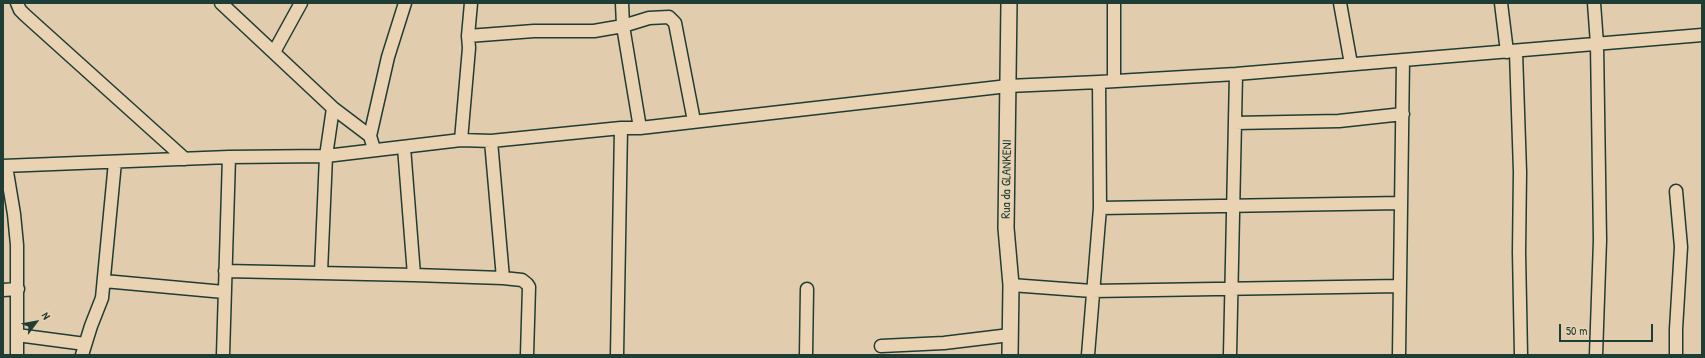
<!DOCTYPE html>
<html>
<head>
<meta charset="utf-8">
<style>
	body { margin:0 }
	#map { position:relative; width:1705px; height:358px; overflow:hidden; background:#e1cdad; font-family:"Patrick Hand",sans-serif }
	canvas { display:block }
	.frame { position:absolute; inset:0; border:4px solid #1f3d34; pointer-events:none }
	.north { position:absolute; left:16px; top:302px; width:40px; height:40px; -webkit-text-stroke:3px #e9d3b2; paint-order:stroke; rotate:58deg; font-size:11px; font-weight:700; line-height:16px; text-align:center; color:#1f3d34 }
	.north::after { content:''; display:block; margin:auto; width:14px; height:18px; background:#1f3d34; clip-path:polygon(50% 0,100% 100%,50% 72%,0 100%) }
	.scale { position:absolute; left:1559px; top:324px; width:94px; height:18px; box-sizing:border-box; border:2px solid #1f3d34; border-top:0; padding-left:5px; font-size:12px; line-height:14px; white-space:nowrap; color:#1f3d34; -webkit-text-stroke:3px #e9d3b2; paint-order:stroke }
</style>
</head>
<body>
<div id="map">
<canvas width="1705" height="358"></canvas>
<div class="frame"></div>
<div class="north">N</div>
<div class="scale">50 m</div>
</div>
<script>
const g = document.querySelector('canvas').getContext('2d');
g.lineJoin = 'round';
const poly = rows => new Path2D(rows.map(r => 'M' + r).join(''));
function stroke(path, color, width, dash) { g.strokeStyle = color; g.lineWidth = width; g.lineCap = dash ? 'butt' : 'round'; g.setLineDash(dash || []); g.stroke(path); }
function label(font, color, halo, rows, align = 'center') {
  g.font = font + ' "Patrick Hand",sans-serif'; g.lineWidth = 3; g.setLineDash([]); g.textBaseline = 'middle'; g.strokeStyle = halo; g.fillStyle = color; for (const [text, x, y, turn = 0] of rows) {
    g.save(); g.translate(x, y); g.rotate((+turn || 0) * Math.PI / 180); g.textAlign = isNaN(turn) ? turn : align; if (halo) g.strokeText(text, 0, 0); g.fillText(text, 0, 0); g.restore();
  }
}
const minor = poly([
	[17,3,20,10,25,15,185,159],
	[221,3,333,108,370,136,374,149],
	[622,3,623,26,640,128],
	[1114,3,1114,81],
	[1340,3,1351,64],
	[1501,3,1507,52],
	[1594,3,1597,44,1600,240,1596,355],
	[468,36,534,31,594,31,623,26,649,18,669,17,675,23,694,121],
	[274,52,301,3],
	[1516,52,1520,172,1519,252,1521,355],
	[1235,123,1339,121,1403,114],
	[370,136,388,57,405,3],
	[461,140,469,48,468,36,471,3],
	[491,141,503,278],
	[404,147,414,275],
	[3,166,229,157,326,156,461,140,491,141,621,128,640,128,1008,86,1099,82,1236,74,1702,35],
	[6,166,14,214,17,245,17,355],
	[1100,208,1401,203],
	[225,271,414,275,503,278,522,280,527,284,529,287,527,355],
	[321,272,326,156,333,108],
	[104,281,224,292],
	[1011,285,1092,291,1400,286],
	[3,290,18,289],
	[17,335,85,344],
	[881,346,944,343,1010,335],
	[82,355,91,326,102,298,115,162],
	[223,355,229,157],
	[617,355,621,128],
	[806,355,807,289],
	[1088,355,1100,208,1099,82],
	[1230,355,1236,74],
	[1399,355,1403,60],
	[1676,355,1676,329,1681,247,1676,191]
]);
const tertiary = poly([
	[1009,3,1006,228,1011,285,1010,355]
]);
stroke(minor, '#1f3d34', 15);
stroke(tertiary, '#1f3d34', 18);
stroke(minor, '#e9d3b2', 12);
stroke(tertiary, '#e9d3b2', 15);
label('13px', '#1f3d34', '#e9d3b2', [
	["Rua da GLANKENI",1007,179,-89]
]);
</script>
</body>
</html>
